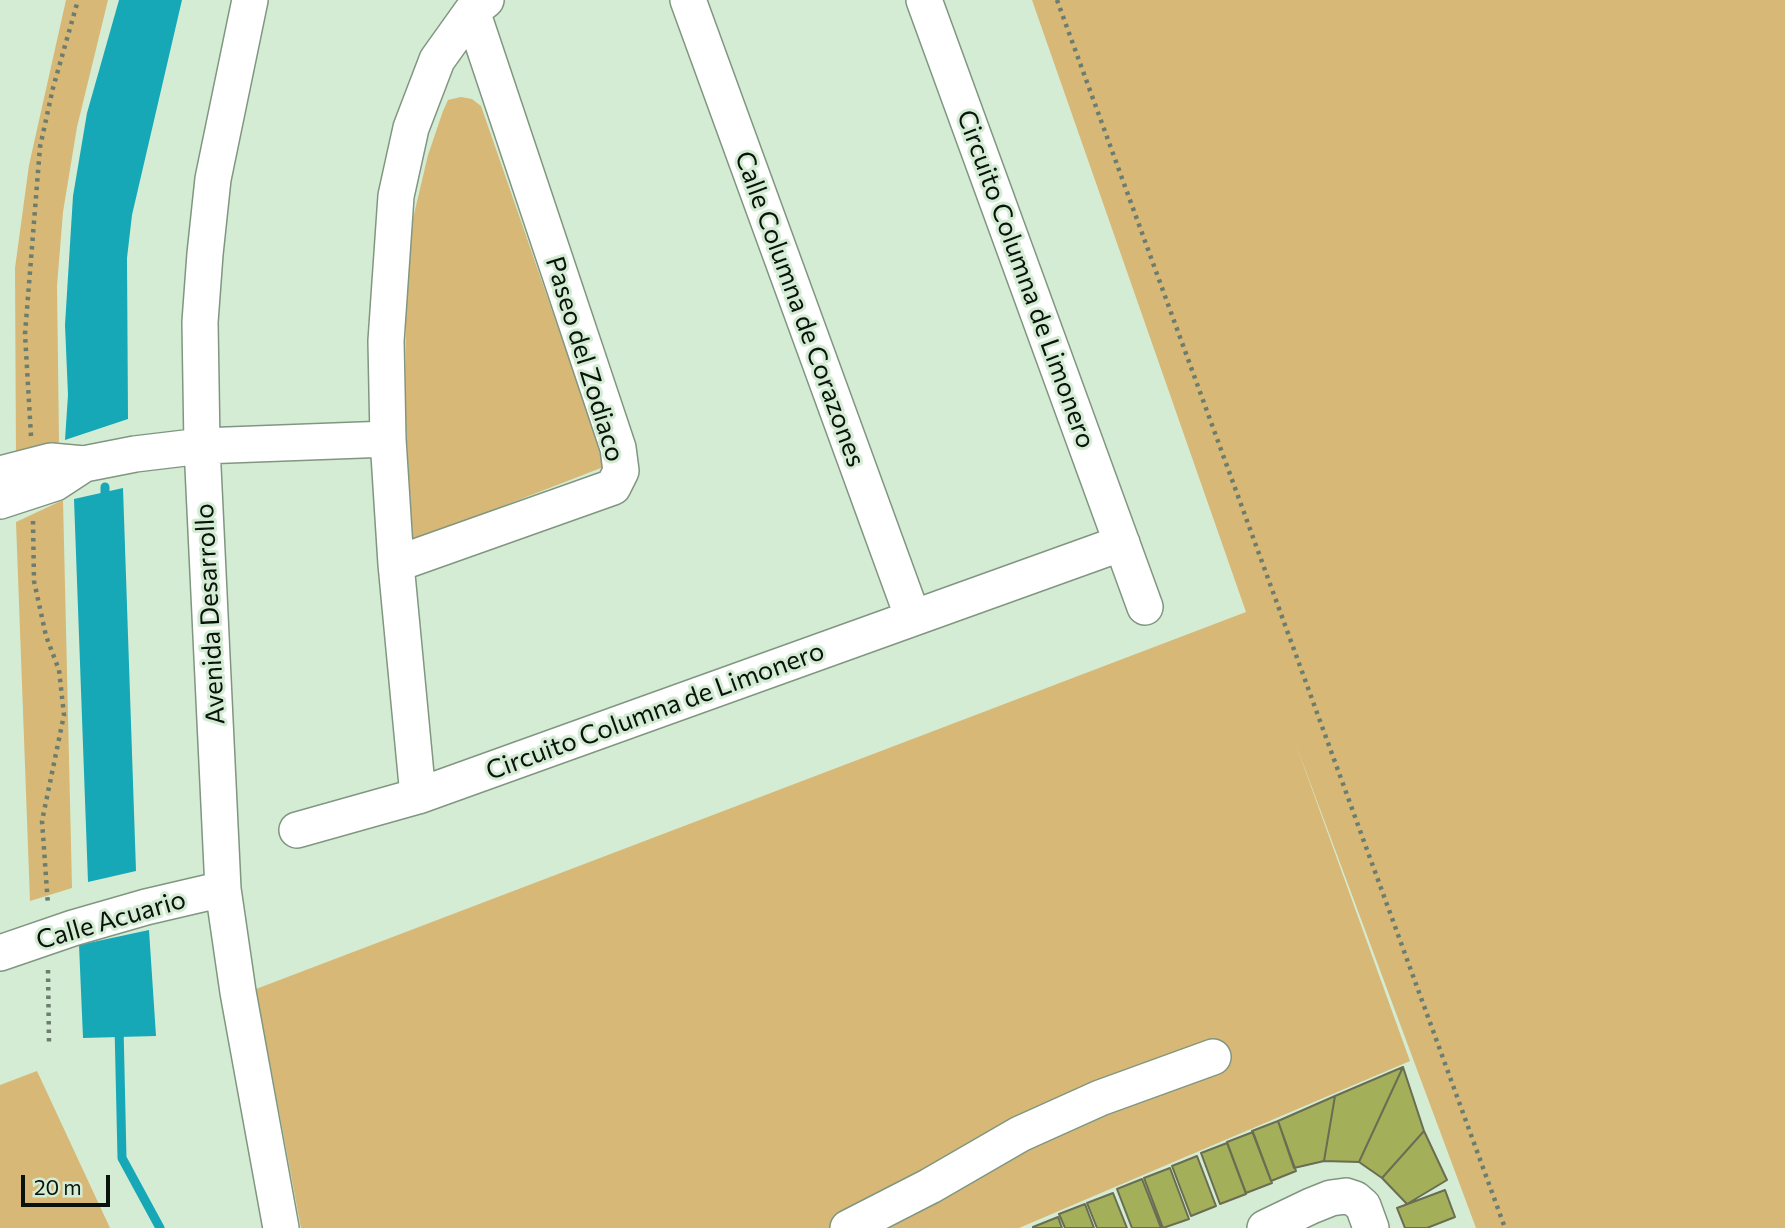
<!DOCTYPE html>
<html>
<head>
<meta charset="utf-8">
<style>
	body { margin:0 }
	#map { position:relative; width:1785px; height:1228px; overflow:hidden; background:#d4ecd4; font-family:Commissioner,sans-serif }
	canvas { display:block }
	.scale { position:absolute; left:21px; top:1175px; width:89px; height:32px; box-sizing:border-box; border:4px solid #0a130b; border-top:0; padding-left:9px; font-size:21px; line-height:24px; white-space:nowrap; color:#0a130b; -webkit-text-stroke:5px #d4ecd4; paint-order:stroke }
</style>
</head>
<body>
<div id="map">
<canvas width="1785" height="1228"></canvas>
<div class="scale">20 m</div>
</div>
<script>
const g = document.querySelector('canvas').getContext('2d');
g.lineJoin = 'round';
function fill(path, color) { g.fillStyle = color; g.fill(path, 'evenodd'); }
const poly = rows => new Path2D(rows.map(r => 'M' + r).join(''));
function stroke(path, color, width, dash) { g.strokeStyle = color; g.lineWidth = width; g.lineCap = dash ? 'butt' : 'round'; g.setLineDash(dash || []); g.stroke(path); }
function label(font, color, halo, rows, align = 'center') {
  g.font = font + ' Commissioner,sans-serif'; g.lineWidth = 6; g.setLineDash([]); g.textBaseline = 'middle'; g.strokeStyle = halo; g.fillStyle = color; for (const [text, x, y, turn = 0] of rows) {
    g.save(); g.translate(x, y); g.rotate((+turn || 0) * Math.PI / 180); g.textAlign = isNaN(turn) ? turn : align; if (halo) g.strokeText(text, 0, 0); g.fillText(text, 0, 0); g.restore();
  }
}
fill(poly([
	[66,0,108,0,77,127,63,212,57,286,59,442,16,458,15,268,29,165],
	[1032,0,1785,0,1785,1228,1476,1228,1295,742,1410,1061,1019,1228,301,1228,256,989,1246,612],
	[461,97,472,99,481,106,606,466,413,541,405,409,406,303,411,227,428,155,443,111,448,100],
	[63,500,72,888,30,901,16,522],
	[37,1071,110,1228,0,1228,0,1085]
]), '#d7b876');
fill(poly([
	[119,0,182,0,132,215,127,258,128,419,65,440,68,395,65,325,73,196,87,113],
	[123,488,136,871,88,882,74,499],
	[149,930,156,1036,83,1038,79,945]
]), '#16a8b6');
stroke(poly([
	[105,487,105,504],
	[119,1026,122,1158,160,1228]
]), '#16a8b6', 9);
const building = poly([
	[1403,1067,1424,1131,1382,1178,1359,1162,1403,1067],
	[1403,1067,1359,1162,1324,1161,1335,1096,1403,1067],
	[1335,1096,1324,1161,1294,1168,1278,1121,1335,1096],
	[1278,1121,1296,1171,1271,1181,1252,1131,1278,1121],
	[1424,1131,1447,1180,1407,1204,1382,1178,1424,1131],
	[1253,1132,1272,1183,1246,1193,1227,1142,1253,1132],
	[1227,1143,1246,1194,1220,1204,1201,1153,1227,1143],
	[1197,1156,1216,1206,1191,1216,1172,1166,1197,1156],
	[1170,1168,1189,1219,1163,1228,1144,1178,1170,1168],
	[1142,1179,1161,1228,1132,1228,1117,1189,1142,1179],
	[1445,1190,1455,1217,1427,1228,1405,1228,1397,1208,1445,1190],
	[1113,1193,1127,1228,1097,1228,1087,1203,1113,1193],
	[1085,1204,1094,1228,1065,1228,1059,1214,1085,1204],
	[1058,1217,1062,1228,1033,1228,1033,1227,1058,1217]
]);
fill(building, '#a3af59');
stroke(building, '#696d52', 2);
const minor = poly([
	[250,0,213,179,205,254,200,322,202,446,223,889,238,992,281,1228],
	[688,0,913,618],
	[924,0,1145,607],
	[0,474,51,461,84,464,135,454,202,446,388,439],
	[0,501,55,483,81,466],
	[396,564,613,487,621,471,618,448,472,11],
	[418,796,396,564,388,439,386,341,396,196,411,128,437,60,472,11,486,0],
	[297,830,418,796,1122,543],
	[0,953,73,928,146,907,223,889],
	[848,1228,930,1186,1020,1134,1100,1098,1213,1057],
	[1265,1228,1311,1206,1331,1198,1346,1196,1355,1199,1363,1206,1371,1228]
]);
stroke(minor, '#809680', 38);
stroke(poly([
	[1057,0,1505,1228],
	[31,436,25,334,40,147,53,88,78,0],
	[33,521,34,581,46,636,59,670,64,715,42,821,48,905],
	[48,970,49,1042]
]), '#6c7d6d', 4.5, [3.5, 5]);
stroke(minor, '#fff', 35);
label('26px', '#0a130b', '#d4ecd4', [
	["Circuito Columna de Limonero",1026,279,70],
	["Calle Columna de Corazones",800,309,70],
	["Paseo del Zodiaco",585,359,73],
	["Avenida Desarrollo",210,614,-93],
	["Circuito Columna de Limonero",655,711,-20],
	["Calle Acuario",111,920,-16]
]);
</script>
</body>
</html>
